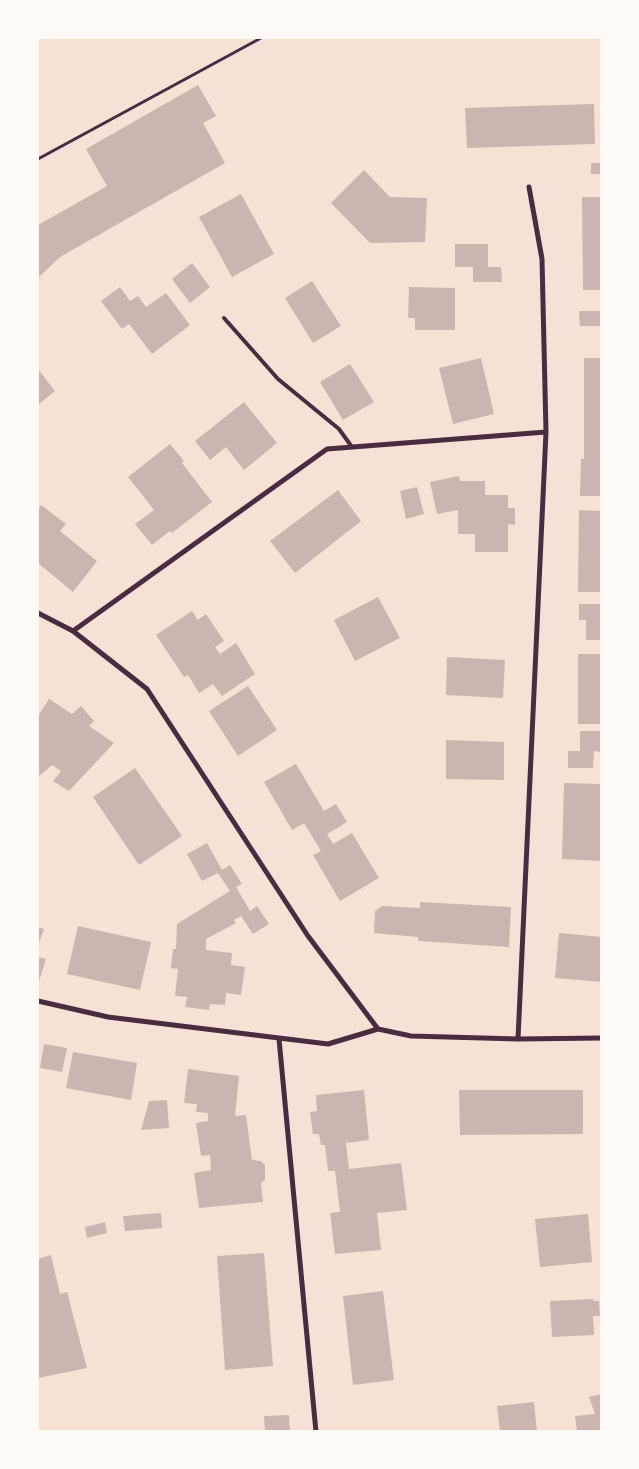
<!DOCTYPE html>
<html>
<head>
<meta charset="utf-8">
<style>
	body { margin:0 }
	#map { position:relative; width:639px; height:1469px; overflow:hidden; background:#f7e1d7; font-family:Barlow,sans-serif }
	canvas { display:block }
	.frame { position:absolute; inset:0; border:39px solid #fffaf5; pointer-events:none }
</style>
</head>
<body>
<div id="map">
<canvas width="639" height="1469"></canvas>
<div class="frame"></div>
</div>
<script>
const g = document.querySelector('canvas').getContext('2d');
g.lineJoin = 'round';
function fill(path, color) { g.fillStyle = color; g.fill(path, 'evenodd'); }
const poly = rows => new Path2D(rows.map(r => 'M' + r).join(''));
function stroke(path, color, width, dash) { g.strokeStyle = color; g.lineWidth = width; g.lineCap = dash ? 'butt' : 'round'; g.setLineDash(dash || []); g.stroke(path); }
fill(poly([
	[198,85,216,116,203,123,225,163,60,257,38,278,38,225,107,186,86,149],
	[594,104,595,144,467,148,465,108],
	[591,163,602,163,602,174,591,174],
	[364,170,390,197,427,198,425,242,370,243,331,203],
	[241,194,274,254,232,277,199,217],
	[582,197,602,197,602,290,583,290],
	[455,244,488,244,488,267,501,267,502,282,473,282,473,267,455,267],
	[192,263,210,287,190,303,172,279],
	[312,281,341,326,313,343,285,298],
	[120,287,130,301,138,296,146,307,166,293,190,325,152,354,129,324,122,329,101,301],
	[409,287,455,288,455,330,415,330,415,318,408,318],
	[579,311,602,311,602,326,580,326],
	[481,358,494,414,453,424,439,368],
	[584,358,602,358,602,496,580,496,581,459,584,459],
	[350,364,374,402,343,420,320,382],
	[38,369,55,391,38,405],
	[244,402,277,443,244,470,226,447,210,460,195,441],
	[170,444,184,461,182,463,212,502,172,533,170,531,152,545,135,524,154,510,128,477],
	[459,476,460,481,485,481,485,495,508,495,508,508,515,508,515,525,508,524,508,552,475,552,475,534,458,534,458,510,437,514,430,482],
	[417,487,424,514,406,519,400,491],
	[338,490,361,521,295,573,270,541],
	[41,505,66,524,60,531,97,561,73,592,38,563,38,510],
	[579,510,602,511,602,592,578,592],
	[378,597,400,638,355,661,334,620],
	[579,604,602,604,602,640,586,640,586,620,579,620],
	[192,611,198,620,206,614,224,641,215,647,220,654,236,643,255,674,222,696,213,684,199,693,188,675,184,677,156,635],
	[578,654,602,654,602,724,578,724],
	[447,657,505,660,503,698,446,695],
	[248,686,277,730,238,756,209,711],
	[49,699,72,714,81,706,94,721,89,726,114,743,69,791,53,781,61,771,52,765,38,777,38,716],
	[580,731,602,731,602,752,594,751,593,768,568,768,568,751,580,751],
	[446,740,504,742,504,780,446,779],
	[296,764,324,811,336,804,347,822,327,834,333,844,352,833,379,878,340,901,313,855,321,851,304,823,292,830,264,782],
	[135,768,182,836,139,865,93,797],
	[564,783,602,784,602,861,562,859],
	[207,843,222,870,230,865,242,884,236,887,250,911,257,906,269,924,253,934,241,916,234,920,236,923,206,939,206,950,232,953,231,965,245,967,241,995,226,993,225,1005,210,1004,209,1010,185,1007,187,997,175,996,178,969,171,968,173,949,176,949,177,924,230,891,218,873,202,881,187,854],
	[420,902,511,907,509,947,418,941,418,937,374,933,375,911,382,906,420,908],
	[78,926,151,942,140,990,67,974],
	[38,927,44,929,38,946],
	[559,933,602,937,602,982,555,978],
	[38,957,46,959,38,984],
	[44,1044,67,1048,62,1072,40,1068],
	[73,1052,137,1063,131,1100,66,1088],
	[188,1069,239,1076,235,1116,246,1115,252,1160,261,1161,265,1165,265,1180,261,1183,263,1202,199,1208,194,1173,211,1170,210,1155,201,1156,196,1123,208,1121,208,1113,196,1112,197,1104,184,1103],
	[364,1090,369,1140,346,1143,349,1169,401,1163,407,1210,377,1213,381,1250,335,1254,330,1213,340,1212,335,1171,328,1171,325,1145,321,1145,319,1134,313,1134,310,1112,317,1111,316,1095],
	[459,1090,583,1090,583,1134,460,1135],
	[167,1100,169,1128,141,1130,149,1101],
	[161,1213,162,1228,125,1231,123,1216],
	[588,1214,592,1262,540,1267,535,1219],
	[105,1222,107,1233,87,1238,85,1227],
	[264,1253,273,1366,225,1370,217,1256],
	[51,1255,60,1294,67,1292,87,1368,38,1378,38,1259],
	[383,1291,394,1380,353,1385,343,1296],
	[593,1299,593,1301,599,1301,600,1316,593,1316,594,1335,552,1337,550,1301],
	[602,1394,602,1432,577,1432,575,1416,595,1414,589,1397],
	[534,1402,537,1432,500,1432,497,1406],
	[289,1415,290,1432,265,1432,264,1416]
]), '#ccb4b1');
stroke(poly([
	[38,159,261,38]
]), '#4a2c40', 3);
stroke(poly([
	[224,318,278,379,339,429,352,447]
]), '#4a2c40', 4);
stroke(poly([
	[38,613,73,631,147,689,308,936,378,1029,411,1036,518,1039,602,1038],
	[73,631,327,449,546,432],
	[38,1001,108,1017,328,1044,378,1029],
	[279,1039,316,1432],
	[518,1039,546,432,542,259,529,187]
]), '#4a2c40', 5);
</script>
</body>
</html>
